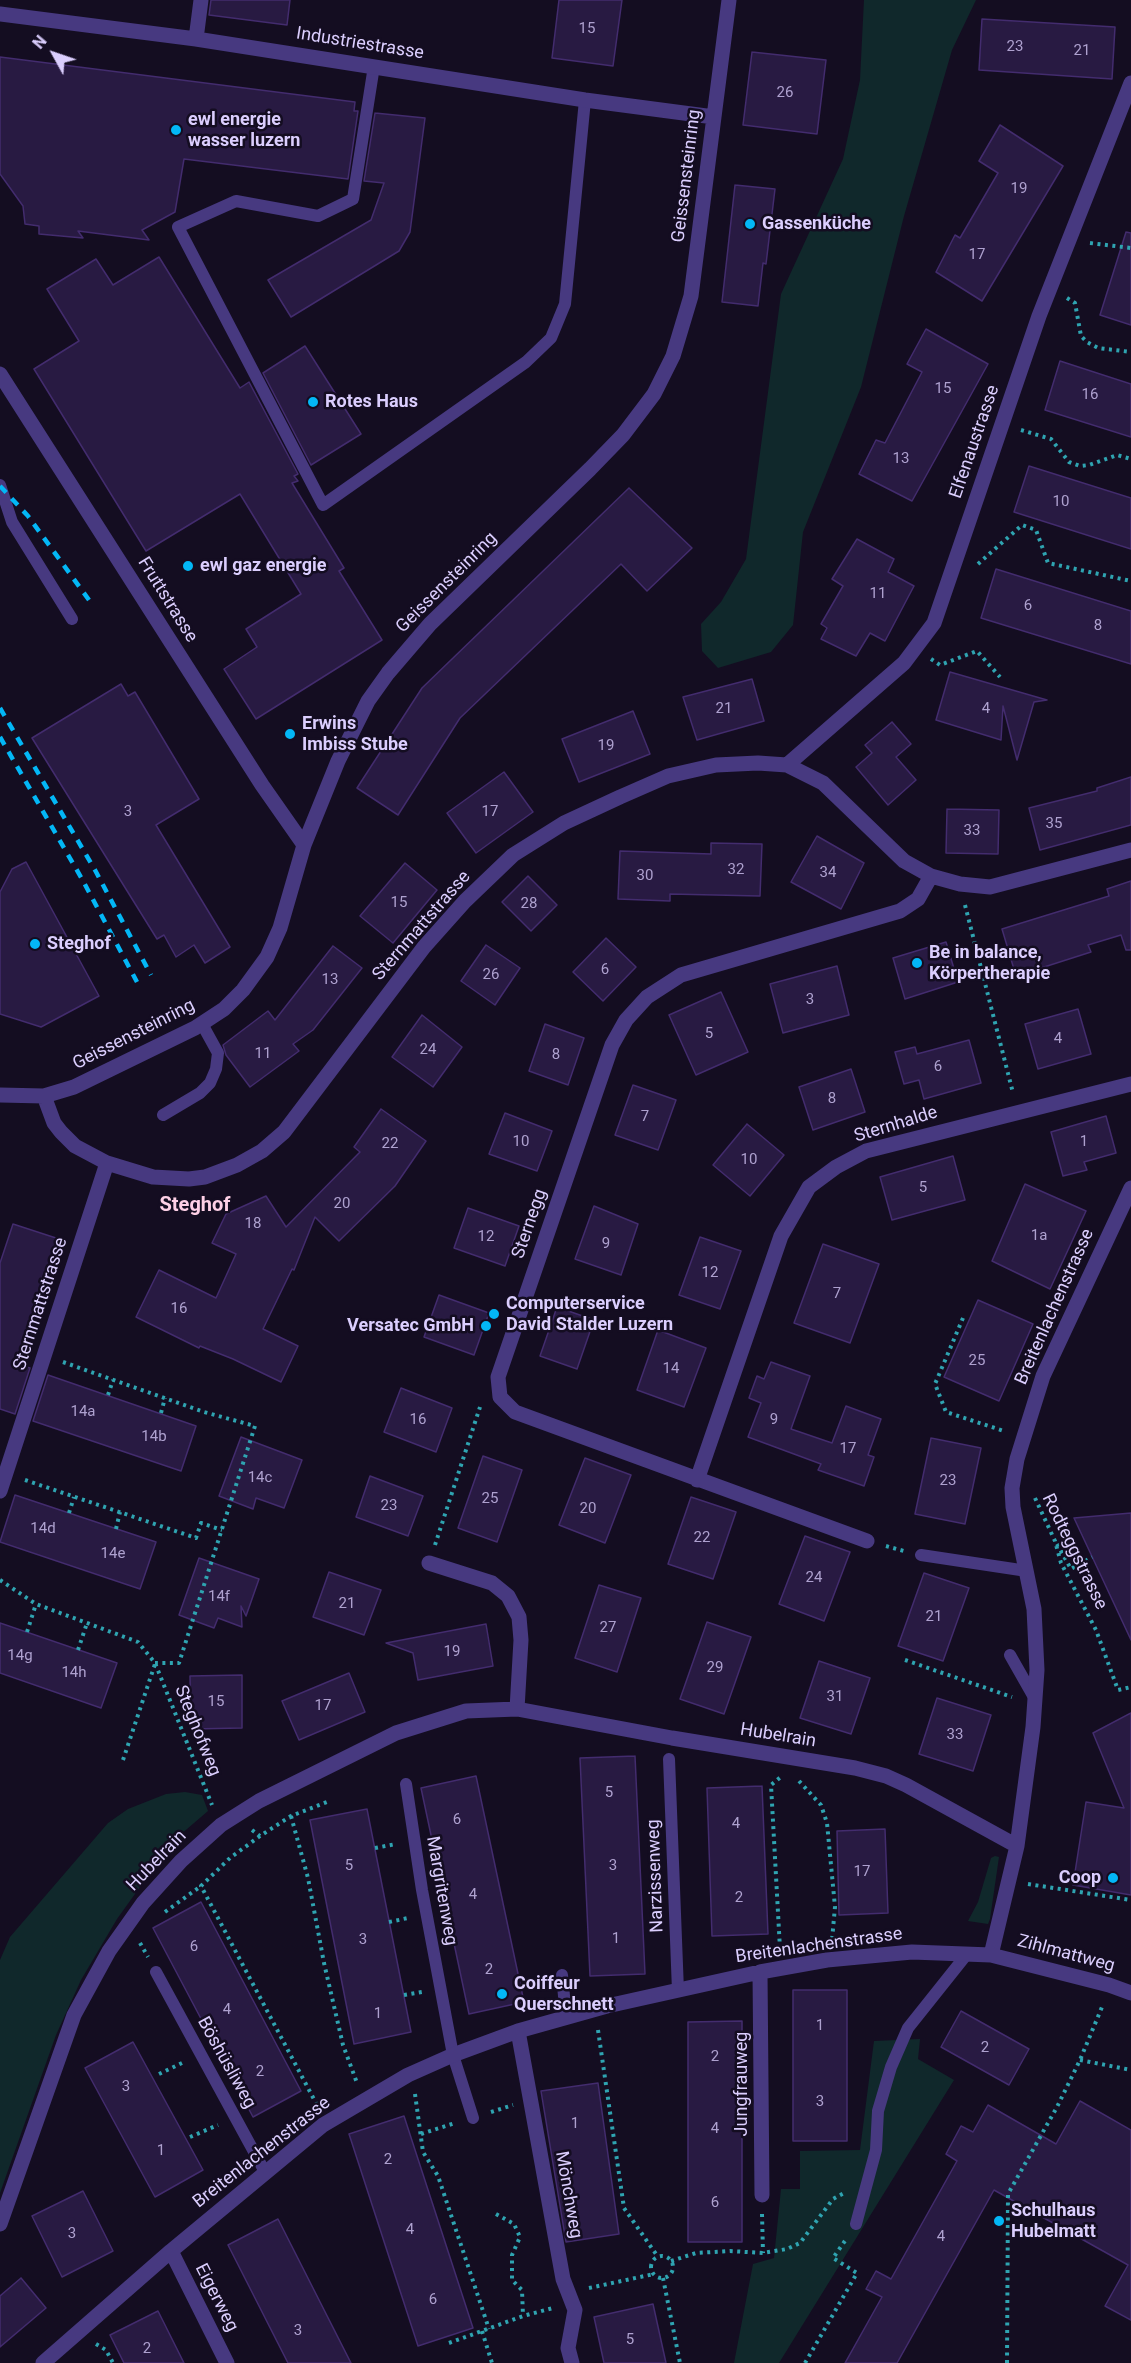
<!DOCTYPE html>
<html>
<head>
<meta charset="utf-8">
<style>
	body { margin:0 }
	#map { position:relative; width:1131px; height:2363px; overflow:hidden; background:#140d21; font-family:Roboto,sans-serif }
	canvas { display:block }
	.north { position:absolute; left:24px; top:24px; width:60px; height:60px; -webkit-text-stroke:4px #140d21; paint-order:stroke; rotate:310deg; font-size:16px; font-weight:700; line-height:24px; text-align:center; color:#dbcefe }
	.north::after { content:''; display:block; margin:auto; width:21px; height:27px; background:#dbcefe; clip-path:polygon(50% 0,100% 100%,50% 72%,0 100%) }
</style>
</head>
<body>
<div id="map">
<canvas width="1131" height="2363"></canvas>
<div class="north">N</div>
</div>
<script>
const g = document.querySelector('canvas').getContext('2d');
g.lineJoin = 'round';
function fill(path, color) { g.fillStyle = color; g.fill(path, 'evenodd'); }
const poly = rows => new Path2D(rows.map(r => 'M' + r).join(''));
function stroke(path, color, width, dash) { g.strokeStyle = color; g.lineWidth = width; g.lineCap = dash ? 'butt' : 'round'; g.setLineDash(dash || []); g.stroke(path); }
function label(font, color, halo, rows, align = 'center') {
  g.font = font + ' Roboto,sans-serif'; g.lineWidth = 5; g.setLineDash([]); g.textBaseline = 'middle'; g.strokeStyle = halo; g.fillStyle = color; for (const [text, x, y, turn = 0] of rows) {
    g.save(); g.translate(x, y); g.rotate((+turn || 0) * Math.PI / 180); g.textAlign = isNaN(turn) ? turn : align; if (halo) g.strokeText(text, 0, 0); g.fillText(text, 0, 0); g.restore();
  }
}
fill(poly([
	[864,0,976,0,952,50,904,216,861,387,803,532,793,625,771,652,718,668,702,651,701,624,721,602,746,559,781,294,843,159,860,80],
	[185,1792,202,1795,208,1811,173,1841,117,1919,81,1980,56,2035,0,2193,0,1960,10,1937,108,1823,128,1809,166,1794],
	[995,1856,999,1857,990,1919,988,1924,968,1921,978,1902,991,1858],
	[920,2039,918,2059,954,2080,779,2363,734,2363,753,2264,774,2258,781,2189,800,2189,800,2151,860,2150,874,2041]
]), '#10282b');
const building = poly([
	[211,0,290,0,287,25,209,15,211,0],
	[559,0,622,0,613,66,552,58,559,0],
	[982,19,1115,27,1112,79,979,70,982,19],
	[752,52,826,60,817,134,743,125,752,52],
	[0,57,355,102,354,111,358,111,348,179,184,159,175,212,142,230,149,240,78,231,83,238,39,234,39,226,25,224,23,206,0,174,0,57],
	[375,113,425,118,410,232,399,251,291,317,268,280,371,220,384,183,364,181,375,113],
	[1000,125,1063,166,982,301,936,272,955,235,960,238,998,173,979,161,1000,125],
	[735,185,775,189,766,264,763,263,758,306,722,302,735,185],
	[1126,232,1131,233,1131,325,1100,315,1126,232],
	[159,257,240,388,249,382,298,474,294,476,298,481,292,483,344,568,339,571,382,640,256,719,224,669,257,647,246,629,301,594,240,494,146,551,34,369,79,341,47,289,96,259,113,285,159,257],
	[926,329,988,364,912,501,859,474,876,440,885,443,922,372,907,364,926,329],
	[305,346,361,434,311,465,263,373,305,346],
	[1060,361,1131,384,1131,437,1045,410,1060,361],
	[1029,466,1131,498,1131,549,1014,512,1029,466],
	[629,488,692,548,647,591,621,564,460,718,398,815,357,788,422,688,629,488],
	[857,539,894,559,888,572,914,586,885,641,870,633,856,656,821,639,827,628,821,624,843,586,832,579,857,539],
	[996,569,1131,611,1131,664,981,618,996,569],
	[950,672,1047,700,1034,702,1017,760,1003,706,1001,740,936,720,950,672],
	[752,679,764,721,697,740,683,697,752,679],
	[121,684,128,696,135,692,199,799,156,825,230,947,205,963,194,945,176,957,164,935,157,939,32,738,121,684],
	[633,711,650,754,579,782,562,739,633,711],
	[892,722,911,744,896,757,916,780,888,805,856,767,872,753,865,745,892,722],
	[504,772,533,812,476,853,447,813,504,772],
	[1131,777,1131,825,1040,850,1029,808,1097,791,1097,788,1131,777],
	[947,809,999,810,998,854,946,853,947,809],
	[817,836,864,863,841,909,791,882,817,836],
	[711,843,762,844,760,896,670,894,670,901,618,899,620,851,711,854,711,843],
	[26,862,99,996,41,1027,0,1014,0,892,12,869,26,862],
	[405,863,437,890,393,943,360,916,405,863],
	[528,876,557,905,531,931,502,902,528,876],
	[1131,881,1131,950,1126,950,1121,935,1088,945,1091,952,1016,976,1002,929,1109,896,1107,889,1131,881],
	[606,938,636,967,603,1001,573,972,606,938],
	[946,942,958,982,905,999,893,958,946,942],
	[486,945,520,968,495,1005,461,981,486,945],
	[333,946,362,968,313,1030,293,1044,299,1051,250,1087,226,1055,223,1045,268,1011,275,1020,333,946],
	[837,966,849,1015,783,1033,770,984,837,966],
	[721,992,748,1052,696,1075,669,1015,721,992],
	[1078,1009,1091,1054,1038,1069,1025,1024,1078,1009],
	[422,1015,462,1047,433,1087,392,1057,422,1015],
	[545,1024,584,1038,568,1085,529,1071,545,1024],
	[969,1040,981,1083,924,1099,919,1080,904,1084,895,1052,915,1047,917,1054,969,1040],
	[851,1069,865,1112,813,1130,799,1087,851,1069],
	[633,1085,676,1100,658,1150,615,1135,633,1085],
	[381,1109,426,1141,395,1186,339,1241,315,1217,294,1270,292,1269,263,1329,298,1346,281,1382,233,1359,200,1346,199,1348,136,1317,159,1270,216,1298,236,1254,212,1243,226,1214,266,1196,286,1227,360,1152,354,1147,381,1109],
	[505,1113,552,1131,537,1171,489,1154,505,1113],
	[1106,1116,1116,1153,1084,1162,1087,1170,1063,1176,1051,1132,1106,1116],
	[747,1124,784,1155,750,1196,713,1165,747,1124],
	[953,1156,965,1200,892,1220,880,1177,953,1156],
	[1025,1184,1086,1211,1050,1289,992,1261,1025,1184],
	[594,1206,638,1224,621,1275,575,1259,594,1206],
	[468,1208,519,1226,505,1266,454,1248,468,1208],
	[13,1224,59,1239,17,1364,30,1368,15,1414,0,1409,0,1263,13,1224],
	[700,1237,741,1251,720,1309,679,1295,700,1237],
	[823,1244,879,1264,850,1343,794,1323,823,1244],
	[439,1295,489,1313,474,1355,424,1337,439,1295],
	[978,1300,1033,1324,999,1401,944,1377,978,1300],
	[557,1307,594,1320,577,1369,540,1356,557,1307],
	[658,1330,706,1348,684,1407,637,1390,658,1330],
	[771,1362,810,1376,791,1429,832,1443,846,1406,881,1419,868,1455,874,1457,864,1486,818,1470,821,1464,748,1437,761,1403,749,1398,757,1376,764,1379,771,1362],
	[48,1375,196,1426,181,1471,33,1421,48,1375],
	[401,1388,452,1408,436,1452,384,1432,401,1388],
	[241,1437,302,1460,284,1508,256,1498,253,1509,219,1496,241,1437],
	[931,1438,981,1448,965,1524,915,1514,931,1438],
	[483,1456,522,1470,497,1542,458,1528,483,1456],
	[585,1458,631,1475,605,1543,559,1525,585,1458],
	[370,1476,423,1496,408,1536,356,1517,370,1476],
	[15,1495,156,1542,140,1589,0,1542,15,1495],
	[691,1497,736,1512,713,1579,668,1564,691,1497],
	[1131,1513,1131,1640,1074,1518,1131,1513],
	[805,1536,850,1552,824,1621,779,1604,805,1536],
	[199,1558,259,1579,246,1616,241,1606,242,1627,218,1618,214,1628,179,1615,199,1558],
	[329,1572,381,1590,364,1635,313,1617,329,1572],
	[924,1573,969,1588,943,1661,898,1646,924,1573],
	[599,1585,641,1598,617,1672,575,1658,599,1585],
	[707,1622,751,1637,724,1714,680,1699,707,1622],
	[0,1623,117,1663,101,1708,0,1673,0,1623],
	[486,1624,493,1666,418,1680,413,1653,386,1643,486,1624],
	[819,1661,870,1678,851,1734,800,1718,819,1661],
	[349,1673,365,1712,299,1740,282,1701,349,1673],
	[242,1675,242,1728,191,1729,190,1676,242,1675],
	[937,1698,991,1715,973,1771,919,1754,937,1698],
	[1131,1713,1131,1895,1073,1885,1086,1802,1124,1808,1093,1733,1131,1713],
	[635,1756,645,1974,590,1976,580,1758,635,1756],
	[476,1776,524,2002,469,2014,421,1788,476,1776],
	[762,1786,768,1934,712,1936,707,1788,762,1786],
	[367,1809,411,2032,354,2044,310,1820,367,1809],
	[885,1829,888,1913,839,1915,837,1831,885,1829],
	[201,1902,301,2091,253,2117,153,1928,201,1902],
	[793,1990,847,1990,847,2141,793,2141,793,1990],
	[961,2011,1029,2049,1009,2085,941,2047,961,2011],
	[742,2021,742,2242,688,2242,688,2022,742,2021],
	[133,2042,203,2170,155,2197,85,2068,133,2042],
	[598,2083,619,2234,566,2242,541,2091,598,2083],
	[1080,2101,1131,2130,1131,2320,1105,2306,1128,2265,994,2190,897,2363,845,2363,882,2297,866,2289,876,2271,891,2279,957,2161,946,2154,961,2126,973,2132,988,2105,1056,2144,1080,2101],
	[404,2116,473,2328,418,2346,349,2134,404,2116],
	[83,2191,113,2251,62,2277,32,2216,83,2191],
	[278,2219,351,2363,288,2363,228,2245,278,2219],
	[21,2278,46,2308,0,2347,0,2296,21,2278],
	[653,2304,666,2363,604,2363,594,2317,653,2304],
	[158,2311,184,2363,124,2363,110,2335,158,2311]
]);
fill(building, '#281a42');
stroke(building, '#432c6e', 1.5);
stroke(poly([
	[1090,243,1131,248],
	[1067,298,1075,303,1081,336,1087,342,1098,348,1131,352],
	[1021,430,1051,439,1069,462,1080,466,1089,465,1117,455,1131,459],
	[978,564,1022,525,1036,530,1048,563,1131,581],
	[931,659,940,665,977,651,1000,677],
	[965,905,1013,1093],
	[963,1318,935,1384,946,1412,1004,1431],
	[63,1362,204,1412,255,1426,179,1663,155,1663],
	[108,1395,113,1380],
	[161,1413,165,1398],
	[25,1480,196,1538,201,1523,222,1530],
	[1035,1498,1055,1541,1061,1563,1096,1630,1118,1690,1131,1687],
	[69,1513,74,1497],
	[116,1529,120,1512],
	[1057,1544,1071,1569,1092,1557],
	[435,1545,480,1407],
	[886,1546,904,1551],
	[0,1580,36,1604,138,1642,155,1663,212,1805],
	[27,1632,36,1604],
	[78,1650,87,1623],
	[905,1660,1012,1697],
	[123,1760,155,1664],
	[799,1781,821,1805,827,1823,835,1907,832,1940],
	[291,1816,308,1878,324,1963,343,2045,357,2083],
	[252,1830,260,1836],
	[375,1848,396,1844],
	[1028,1884,1131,1900],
	[165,1912,201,1886],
	[389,1922,408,1918],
	[140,1943,148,1957],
	[780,1949,771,1785,782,1776],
	[404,1995,422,1992],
	[598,2030,624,2208,658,2257],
	[1080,2060,1131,2070],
	[159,2074,184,2062],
	[415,2094,423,2152,438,2176,489,2329],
	[317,2105,201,1886,230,1858,260,1836,291,1816,327,1802],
	[491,2112,513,2105],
	[421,2134,455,2123],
	[190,2137,218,2125],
	[496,2214,514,2224,520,2237,512,2255,512,2280,522,2290,523,2316],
	[762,2214,763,2253],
	'651 2267a11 11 0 1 1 22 0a11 11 0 1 1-22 0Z',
	[671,2261,696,2253,730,2251,763,2253,787,2249,800,2243,833,2199,844,2193],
	[663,2278,680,2363],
	[589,2288,654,2274],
	[482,2331,492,2363],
	[449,2343,523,2316,553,2308],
	[96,2344,106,2350,113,2363],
	[805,2363,857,2273,833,2258,847,2238],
	[1007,2363,1008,2194,1057,2107,1080,2060,1102,2007]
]), '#2fa4b1', 4, [3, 4.5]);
stroke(poly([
	[374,66,353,199,318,216,236,201,178,227,323,505,526,362,551,338,565,304,585,100],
	[0,485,12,522,72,619],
	[163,1115,200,1093,210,1083,216,1069,218,1053,202,1024],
	[921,1555,1027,1571],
	[1010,1655,1035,1699],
	[669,1759,678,1991],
	[406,1784,422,1890,453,2055,473,2118],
	[156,1972,265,2172],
	[562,1975,566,2017],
	[856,2224,876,2150,878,2111,891,2067,908,2028,967,1954]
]), '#473980', 12);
stroke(poly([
	[0,14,196,39,585,100,714,117],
	[196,39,201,0],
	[0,374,262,785,304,845],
	[787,765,904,663,934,623,1039,316,1131,83],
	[0,1095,44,1096,74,1087,195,1028,224,1009,243,990,267,957,280,928,304,845,338,761,368,701,388,673,430,624,590,469,623,435,654,394,673,356,691,296,729,0],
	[44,1096,54,1123,61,1132,75,1146,107,1163,153,1177,189,1179,205,1177,237,1165,262,1151,284,1132,424,947,465,901,513,855,564,823,620,797,668,776,716,765,758,763,787,765,823,783,904,861,931,876,960,884,990,887,1131,850],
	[697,1480,781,1236,809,1187,836,1167,866,1151,1131,1084],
	[0,1491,107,1163],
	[867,1541,515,1412,500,1397,498,1377,612,1045,626,1020,647,997,681,975,900,911,918,899,931,876],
	[429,1563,492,1583,508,1596,519,1617,521,1640,517,1709],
	[991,1955,1017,1846,1033,1727,1037,1670,1034,1609,1013,1507,1012,1488,1017,1459,1043,1376,1131,1188],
	[760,1972,762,2195],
	[518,2031,563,2279,575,2310,568,2348,572,2363],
	[0,2224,74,2015,109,1951,143,1903,181,1861,221,1825,259,1801,396,1733,466,1711,517,1709,672,1738,855,1768,886,1776,906,1785,1017,1846],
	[171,2251,227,2363],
	[43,2363,171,2251,323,2125,408,2075,453,2055,518,2031,607,2006,760,1972,827,1960,912,1952,991,1955,1109,1985,1131,1993]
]), '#473980', 15);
stroke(poly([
	[0,486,28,516,89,600],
	[0,708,95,870,151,975],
	[0,737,82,879,137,982]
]), '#03b7f6', 4.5, [9, 8]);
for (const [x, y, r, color] of [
	[176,130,6,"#03b7f6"],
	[750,224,6,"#03b7f6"],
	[313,402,6,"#03b7f6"],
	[188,566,6,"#03b7f6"],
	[290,734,6,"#03b7f6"],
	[35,944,6,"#03b7f6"],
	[917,963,6,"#03b7f6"],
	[494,1314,6,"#03b7f6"],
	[486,1326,6,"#03b7f6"],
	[1113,1878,6,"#03b7f6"],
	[502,1994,6,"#03b7f6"],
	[999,2221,6,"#03b7f6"]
]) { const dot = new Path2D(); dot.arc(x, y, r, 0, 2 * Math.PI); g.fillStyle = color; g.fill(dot); stroke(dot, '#140d21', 2); }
label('15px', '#aea1cf', null, [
	["15",587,29],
	["23",1015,47],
	["21",1082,51],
	["26",785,93],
	["19",1019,189],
	["17",977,255],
	["15",943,389],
	["16",1090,395],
	["13",901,459],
	["10",1061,502],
	["11",878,594],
	["6",1028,606],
	["8",1098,626],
	["21",724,709],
	["4",986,709],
	["19",606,746],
	["3",128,812],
	["17",490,812],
	["35",1054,824],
	["33",972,831],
	["32",736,870],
	["34",828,873],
	["30",645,876],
	["15",399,903],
	["28",529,904],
	["6",605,970],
	["26",491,975],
	["13",330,980],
	["3",810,1000],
	["5",709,1034],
	["4",1058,1039],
	["24",428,1050],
	["11",263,1054],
	["8",556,1055],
	["6",938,1067],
	["8",832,1099],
	["7",645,1117],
	["10",521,1142],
	["1",1084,1142],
	["22",390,1144],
	["10",749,1160],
	["5",923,1188],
	["20",342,1204],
	["18",253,1224],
	["1a",1039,1236],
	["12",486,1237],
	["9",606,1244],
	["12",710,1273],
	["7",837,1294],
	["16",179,1309],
	["25",977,1361],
	["14",671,1369],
	["14a",83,1412],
	["16",418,1420],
	["9",774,1420],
	["14b",154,1437],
	["17",848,1449],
	["14c",260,1478],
	["23",948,1481],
	["25",490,1499],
	["23",389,1506],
	["20",588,1509],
	["14d",43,1529],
	["22",702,1538],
	["14e",113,1554],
	["24",814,1578],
	["14f",219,1597],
	["21",347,1604],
	["21",934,1617],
	["27",608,1628],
	["19",452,1652],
	["14g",20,1656],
	["29",715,1668],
	["14h",74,1673],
	["31",835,1697],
	["15",216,1702],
	["17",323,1706],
	["33",955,1735],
	["5",609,1793],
	["6",457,1820],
	["4",736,1824],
	["5",349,1866],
	["3",613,1866],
	["17",862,1872],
	["4",473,1895],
	["2",739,1898],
	["1",616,1939],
	["3",363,1940],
	["6",194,1947],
	["2",489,1970],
	["4",227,2010],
	["1",378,2014],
	["1",820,2026],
	["2",985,2048],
	["2",715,2057],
	["2",260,2072],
	["3",126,2087],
	["3",820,2102],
	["1",575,2124],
	["4",715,2129],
	["1",161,2151],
	["2",388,2160],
	["6",715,2203],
	["4",410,2230],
	["3",72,2234],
	["4",941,2237],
	["6",433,2300],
	["3",298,2331],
	["5",630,2340],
	["2",147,2349]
]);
label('18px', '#dbcefe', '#140d21', [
	["Industriestrasse",360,44,9],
	["Geissensteinring",687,176,-83],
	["Elfenaustrasse",975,442,-71],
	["Geissensteinring",447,583,-45],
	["Fruttstrasse",167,600,58],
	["Sternmattstrasse",422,926,-49],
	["Geissensteinring",134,1035,-27],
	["Sternhalde",896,1125,-17],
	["Sternegg",530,1224,-71],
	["Sternmattstrasse",41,1304,-72],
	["Breitenlachenstrasse",1055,1307,-66],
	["Rodteggstrasse",1074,1552,64],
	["Steghofweg",197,1731,68],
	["Hubelrain",778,1736,9],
	["Hubelrain",157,1861,-46],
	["Narzissenweg",656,1876,-92],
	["Margritenweg",441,1891,80],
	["Breitenlachenstrasse",819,1946,-8],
	["Zihlmattweg",1066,1954,15],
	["Böshüsliweg",226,2063,61],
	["Jungfrauweg",742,2084,-90],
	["Breitenlachenstrasse",262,2153,-38],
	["Mönchweg",568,2195,80],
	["Eigerweg",216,2298,63]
]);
label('bold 18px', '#dbcefe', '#140d21', [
	["ewl energie",188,120],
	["wasser luzern",188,141],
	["Gassenküche",762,224],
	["Rotes Haus",325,402],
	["ewl gaz energie",200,566],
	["Erwins",302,724],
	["Imbiss Stube",302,745],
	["Steghof",47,944],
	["Be in balance,",929,953],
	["Körpertherapie",929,974],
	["Computerservice",506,1304],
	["David Stalder Luzern",506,1325],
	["Versatec GmbH",474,1326,"right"],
	["Coop",1101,1878,"right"],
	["Coiffeur",514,1984],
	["Querschnett",514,2005],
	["Schulhaus",1011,2211],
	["Hubelmatt",1011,2232]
], 'left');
label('bold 20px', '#fed0e6', '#140d21', [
	["Steghof",195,1206]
]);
</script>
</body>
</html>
